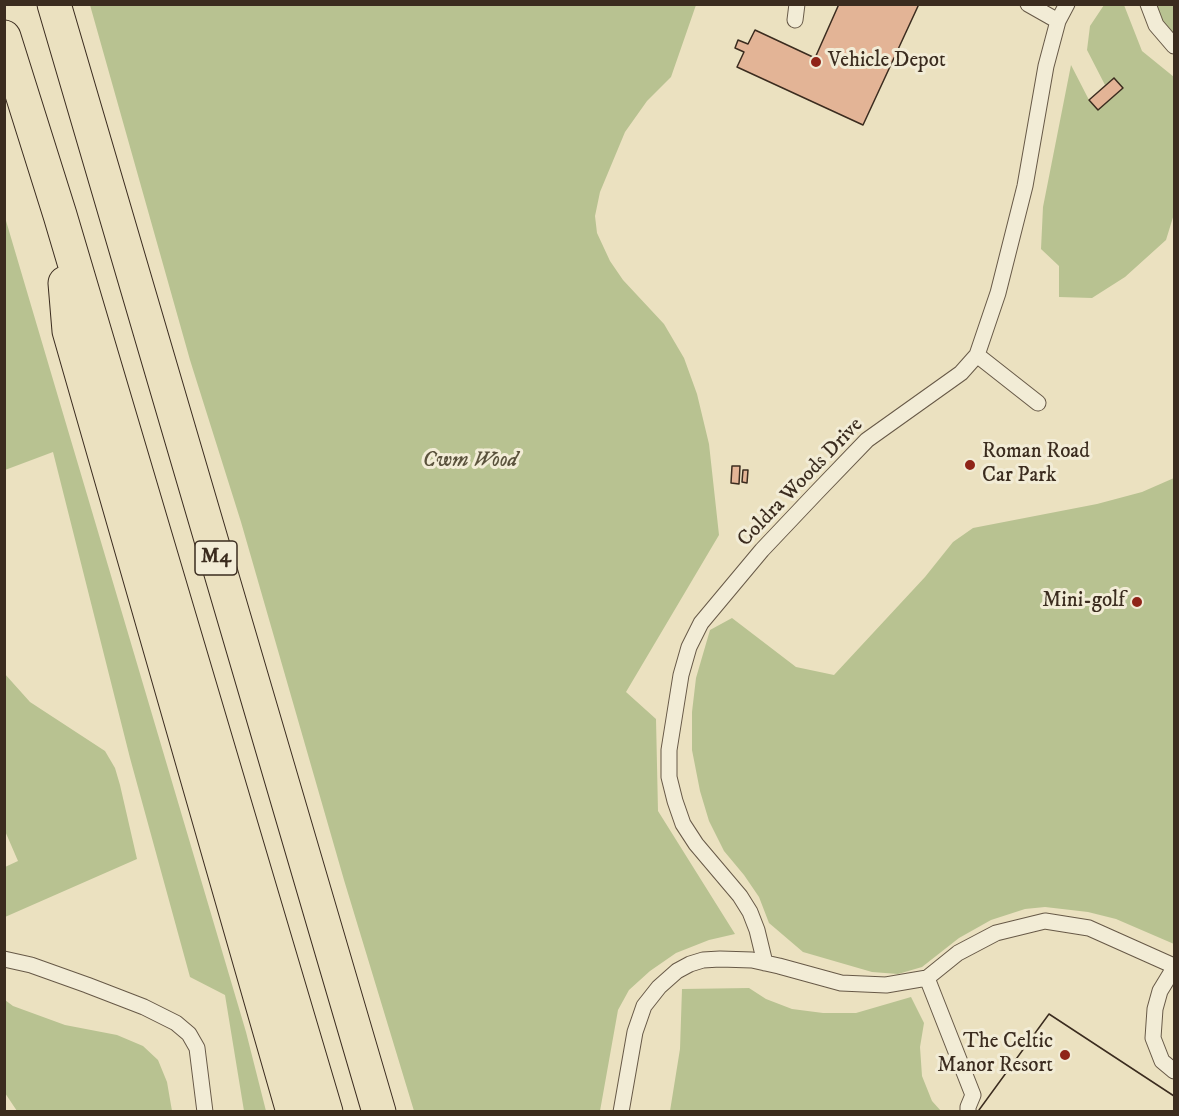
<!DOCTYPE html>
<html>
<head>
<meta charset="utf-8">
<style>
	body { margin:0 }
	#map { position:relative; width:1179px; height:1116px; overflow:hidden; background:#ebe1c0; font-family:"IM FELL DW Pica",serif }
	canvas { display:block }
	.frame { position:absolute; inset:0; border:6px solid #3b2c1f; pointer-events:none }
</style>
</head>
<body>
<div id="map">
<canvas width="1179" height="1116"></canvas>
<div class="frame"></div>
</div>
<script>
const g = document.querySelector('canvas').getContext('2d');
g.lineJoin = 'round';
function fill(path, color) { g.fillStyle = color; g.fill(path, 'evenodd'); }
const poly = rows => new Path2D(rows.map(r => 'M' + r).join(''));
function stroke(path, color, width, dash) { g.strokeStyle = color; g.lineWidth = width; g.lineCap = dash ? 'butt' : 'round'; g.setLineDash(dash || []); g.stroke(path); }
function label(font, color, halo, rows, align = 'center') {
  g.font = font + ' "IM FELL DW Pica",serif'; g.lineWidth = 6; g.setLineDash([]); g.textBaseline = 'middle'; g.strokeStyle = halo; g.fillStyle = color; for (const [text, x, y, turn = 0] of rows) {
    g.save(); g.translate(x, y); g.rotate((+turn || 0) * Math.PI / 180); g.textAlign = isNaN(turn) ? turn : align; if (halo) g.strokeText(text, 0, 0); g.fillText(text, 0, 0); g.restore();
  }
}
fill(poly([
	[90,5,696,5,671,77,647,101,625,132,600,192,595,216,597,233,610,261,623,280,664,324,684,358,697,394,709,444,719,535,626,692,656,719,658,811,735,934,709,940,676,953,650,971,629,990,618,1010,600,1111,414,1111,344,880,241,522,190,360],
	[1104,5,1124,5,1142,51,1174,77,1174,214,1166,240,1125,277,1092,298,1059,297,1059,266,1041,249,1043,207,1071,65,1089,100,1098,110,1122,88,1114,78,1105,85,1087,50,1090,26],
	[1148,5,1174,5,1174,46],
	[4,214,246,1032,266,1111,244,1111,225,995,190,977,130,758,53,452,5,470],
	[1174,478,1174,944,1116,919,1088,912,1045,907,1025,909,991,920,959,938,922,967,898,974,872,972,803,952,769,923,759,897,744,875,724,851,709,821,700,791,692,750,692,712,696,678,710,630,732,618,796,667,834,675,925,577,953,542,973,528,1097,504,1142,492],
	[4,673,30,702,105,751,115,768,120,785,137,859,5,917,5,867,18,861,5,831],
	[749,988,766,999,792,1009,823,1013,856,1013,911,997,924,1023,920,1047,922,1076,932,1101,941,1111,670,1111,680,1049,682,989],
	[5,1000,13,1006,65,1025,117,1035,143,1046,158,1060,167,1082,172,1111,17,1111,5,1093]
]), '#b8c291');
const building = poly([
	[839,4,919,4,863,125,737,67,744,52,735,48,738,40,748,44,755,30,815,58,839,4],
	[1114,78,1123,88,1098,110,1089,100,1114,78],
	[732,466,740,466,739,484,731,483,732,466],
	[743,470,748,470,747,483,742,482,743,470],
	[1049,1014,1174,1096,1174,1112,981,1112,979,1110,1049,1014],
	[1049,1014,1174,1096,1174,1112,981,1112,979,1110,1049,1014]
]);
fill(building, '#e3b496');
stroke(building, '#3b2c1f', 1.5);
const lane = poly([
	[1028,4,1058,21],
	[1148,4,1156,25,1174,46],
	[795,20,797,4],
	[977,355,1038,403],
	[4,959,31,965,87,985,144,1007,176,1023,189,1034,197,1048,205,1112],
	[765,963,757,930,750,912,740,896,696,844,683,824,675,801,669,777,669,750,681,675,689,647,701,623,762,550,816,493,867,440,961,373,977,355,998,293,1025,186,1046,66,1058,21,1067,4],
	[1174,968,1160,991,1155,1009,1153,1038,1162,1061,1174,1071],
	[927,978,973,1095,968,1107,968,1112],
	[621,1112,635,1032,644,1006,659,987,677,971,690,964,703,960,720,959,752,960,779,966,841,983,886,985,927,978,958,953,996,933,1045,921,1089,928,1174,966]
]);
const highway = poly([
	[54,4,379,1112],
	[4,37,60,215,326,1112],
	[65,283,69,331,293,1112]
]);
stroke(lane, '#675947', 17);
stroke(highway, '#3b2c1f', 35);
stroke(lane, '#f2ecd6', 15);
stroke(highway, '#ebe1c0', 33);
for (const [x, y, r, color] of [
	[816,62,6,"#8f2418"],
	[970,465,6,"#8f2418"],
	[1137,602,6,"#8f2418"],
	[1065,1055,6,"#8f2418"]
]) { const dot = new Path2D(); dot.arc(x, y, r, 0, 2 * Math.PI); g.fillStyle = color; g.fill(dot); stroke(dot, '#f2ecd6', 2); }
for (const [x, y, w] of [
	[216,558,42]
]) { const box = new Path2D(); box.roundRect(x - w / 2, y - 17, w, 34, 4.5); g.fillStyle = '#f2ecd6'; g.fill(box); stroke(box, '#3b2c1f', 1.5); }
label('bold 20px', '#3b2c1f', null, [
	["M4",216,558]
]);
label('21px', '#3b2c1f', '#f2ecd6', [
	["Vehicle Depot",828,62],
	["Roman Road",982,453],
	["Car Park",982,477],
	["Mini-golf",1125,602,"right"],
	["The Celtic",1053,1043,"right"],
	["Manor Resort",1053,1067,"right"]
], 'left');
label('italic 21px', '#5a523c', '#f2ecd6', [
	["Cwm Wood",470,462]
]);
label('21px', '#3b2c1f', '#f2ecd6', [
	["Coldra Woods Drive",801,483,-46]
]);
</script>
</body>
</html>
